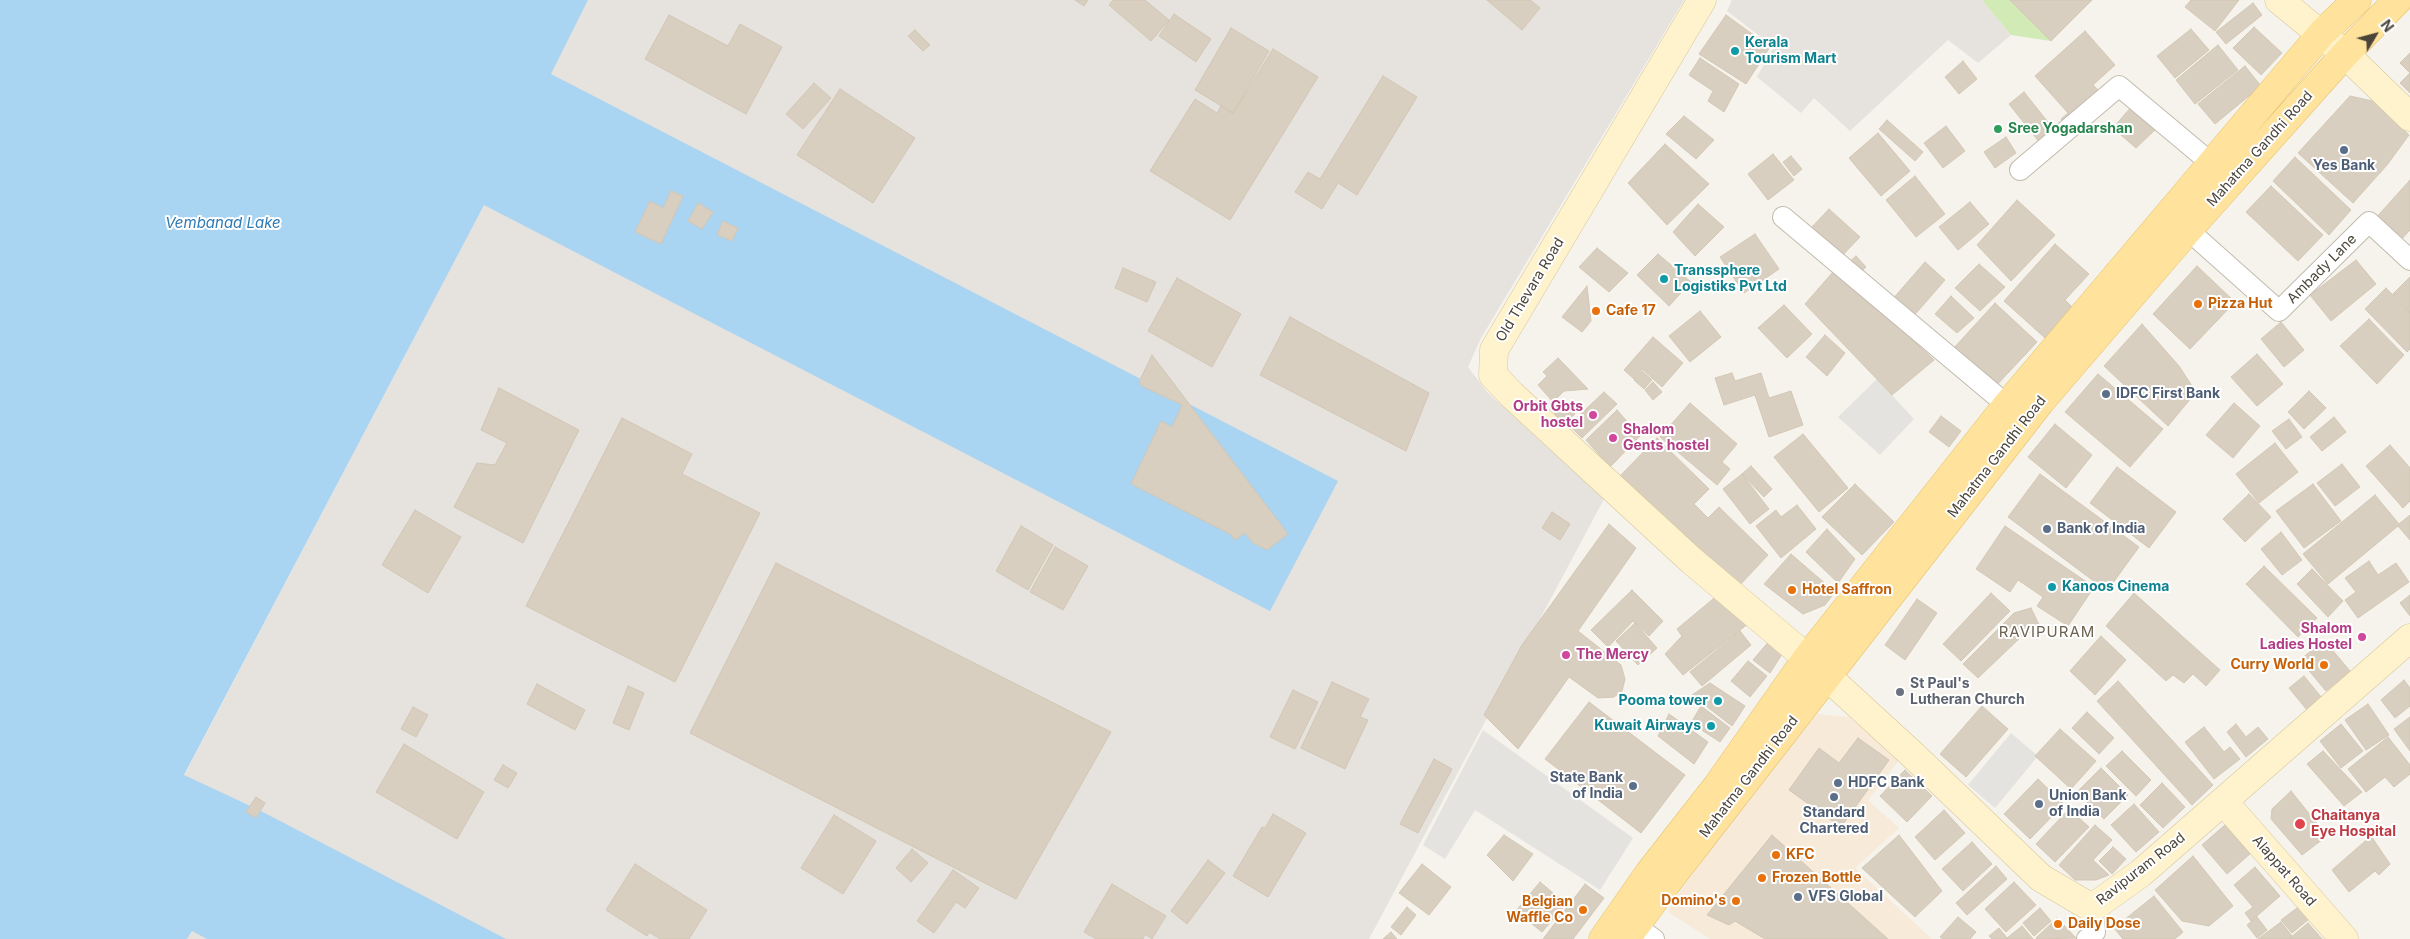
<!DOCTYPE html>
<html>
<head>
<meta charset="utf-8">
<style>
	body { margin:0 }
	#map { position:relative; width:2410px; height:939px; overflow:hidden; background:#f6f3ec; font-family:Inter,sans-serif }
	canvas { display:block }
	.north { position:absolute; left:2350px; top:10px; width:50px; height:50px; -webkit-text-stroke:4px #fff; paint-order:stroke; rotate:53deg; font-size:14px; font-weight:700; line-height:20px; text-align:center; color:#4b4439 }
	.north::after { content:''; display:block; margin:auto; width:18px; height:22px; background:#4b4439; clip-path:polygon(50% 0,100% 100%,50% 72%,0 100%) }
</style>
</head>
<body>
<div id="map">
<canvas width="2410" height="939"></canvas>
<div class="north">N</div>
</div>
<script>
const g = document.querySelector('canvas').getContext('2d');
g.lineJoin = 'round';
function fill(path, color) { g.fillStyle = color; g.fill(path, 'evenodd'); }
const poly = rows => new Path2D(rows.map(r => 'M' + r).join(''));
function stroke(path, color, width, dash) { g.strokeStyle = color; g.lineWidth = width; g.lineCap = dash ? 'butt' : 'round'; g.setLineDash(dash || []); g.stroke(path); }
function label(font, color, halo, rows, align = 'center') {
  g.font = font + ' Inter,sans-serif'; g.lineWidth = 4; g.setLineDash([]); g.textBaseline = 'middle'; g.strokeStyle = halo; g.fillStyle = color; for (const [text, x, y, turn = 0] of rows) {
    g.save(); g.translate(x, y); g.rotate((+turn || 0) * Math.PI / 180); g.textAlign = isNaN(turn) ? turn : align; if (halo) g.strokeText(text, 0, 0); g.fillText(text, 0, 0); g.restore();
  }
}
fill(poly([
	[1817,714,1849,717,1899,760,1868,800,1899,828,1855,868,1932,939,1710,939,1668,912,1678,894,1759,784]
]), '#f7ead8');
fill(poly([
	[588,0,1684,0,1481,338,1468,367,1487,392,1604,499,1369,939,187,939,259,810,184,776,484,204,591,96,551,74],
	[1732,0,1982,0,2011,35,1978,63,1948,40,1850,131,1814,98,1801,113,1757,77,1774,47,1727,11]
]), '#e6e2dd');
fill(poly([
	[1982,0,2010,0,2051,41,2011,35]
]), '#d2eab5');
fill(poly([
	[1877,379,1914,419,1880,455,1838,417],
	[1483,730,1633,838,1600,890,1475,810,1445,859,1423,845],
	[2011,733,2038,756,1995,808,1968,785]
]), '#e5e3e0');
fill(poly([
	[0,0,588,0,551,74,1338,481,1270,611,484,205,184,775,259,810,506,939,207,939,192,931,187,939,0,939]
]), '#a9d4f2');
const building = poly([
	[1075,0,1088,0,1084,6,1075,0],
	[1113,0,1145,0,1169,20,1151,41,1109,5,1113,0],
	[1487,0,1530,0,1540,8,1522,30,1487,0],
	[2010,0,2092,0,2051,41,2010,0],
	[2191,0,2239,0,2215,31,2185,7,2191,0],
	[2253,3,2262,15,2226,44,2216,32,2253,3],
	[1174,14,1211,39,1196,62,1159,36,1174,14],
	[669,15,728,46,740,24,782,47,746,114,645,59,669,15],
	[1726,15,1770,47,1746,84,1699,54,1726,15],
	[2254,27,2282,53,2261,75,2233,48,2254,27],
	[1231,28,1269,51,1233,113,1195,90,1231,28],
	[2191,29,2209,50,2175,78,2157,56,2191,29],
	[915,30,930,45,923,51,908,36,915,30],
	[2085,31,2115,65,2093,85,2103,95,2068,127,2061,119,2068,113,2035,76,2085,31],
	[2218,45,2238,70,2195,104,2176,80,2218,45],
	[1273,49,1318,77,1230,220,1150,171,1195,99,1217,113,1221,106,1233,114,1273,49],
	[2410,53,2410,93,2400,83,2410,73,2400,63,2410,53],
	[1700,58,1739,84,1724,112,1708,101,1713,91,1689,75,1700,58],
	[1963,61,1977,79,1959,94,1945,77,1963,61],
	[2245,66,2261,86,2215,124,2198,104,2245,66],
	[1383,76,1417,97,1357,195,1338,183,1322,209,1295,192,1308,172,1320,179,1383,76],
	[814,83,831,98,803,129,786,114,814,83],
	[840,89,915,138,873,203,797,155,840,89],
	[2024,92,2055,131,2040,143,2009,104,2024,92],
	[2350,96,2377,102,2409,135,2387,165,2353,203,2298,153,2350,96],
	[2132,106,2157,128,2136,148,2113,128,2132,106],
	[1684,116,1714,140,1696,159,1666,134,1684,116],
	[1887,120,1923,152,1915,161,1879,129,1887,120],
	[1946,126,1965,151,1943,168,1924,143,1946,126],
	[1878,133,1910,171,1881,196,1849,158,1878,133],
	[2006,137,2016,153,1995,168,1984,152,2006,137],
	[1665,144,1709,184,1667,225,1628,183,1665,144],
	[1773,154,1794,180,1768,200,1748,174,1773,154],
	[1791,156,1802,169,1794,176,1783,162,1791,156],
	[2295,157,2351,210,2329,235,2273,181,2295,157],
	[1915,176,1945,214,1916,237,1886,200,1915,176],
	[2410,180,2410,230,2399,242,2374,220,2410,180],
	[2271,186,2323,235,2298,261,2246,212,2271,186],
	[671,191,683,196,661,244,635,232,650,201,663,208,671,191],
	[2017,200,2055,235,2011,281,1977,245,2017,200],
	[1970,202,1989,224,1958,250,1939,227,1970,202],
	[698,203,713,212,702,229,688,221,698,203],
	[1698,204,1724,227,1695,256,1673,232,1698,204],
	[1829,209,1860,237,1839,259,1809,230,1829,209],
	[723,221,738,228,732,241,717,235,723,221],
	[1755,234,1779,269,1744,293,1720,257,1755,234],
	[2055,244,2089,274,2065,300,2072,307,2045,338,2004,301,2055,244],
	[1597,248,1628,273,1609,292,1579,267,1597,248],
	[1658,254,1691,282,1669,306,1637,275,1658,254],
	[1856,256,1866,267,1857,275,1847,264,1856,256],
	[2356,260,2376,284,2331,321,2310,295,2356,260],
	[1925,262,1945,280,1911,319,1891,301,1925,262],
	[1979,264,2005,287,1980,311,1955,288,1979,264],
	[2197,266,2235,302,2190,349,2153,314,2197,266],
	[1123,268,1156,282,1147,302,1115,288,1123,268],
	[1833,272,1849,279,1934,360,1892,395,1805,304,1833,272],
	[2410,277,2410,312,2393,294,2410,277],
	[1177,278,1241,314,1212,367,1148,331,1177,278],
	[1587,286,1591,321,1582,332,1562,317,1587,286],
	[2386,288,2410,313,2410,349,2407,352,2365,309,2386,288],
	[1951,296,1974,318,1957,333,1935,314,1951,296],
	[1995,303,2037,342,1994,388,1952,350,1995,303],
	[1784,305,1812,334,1787,358,1758,328,1784,305],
	[1700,311,1721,337,1690,362,1669,336,1700,311],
	[1290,317,1429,393,1406,451,1260,375,1290,317],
	[2369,319,2404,355,2377,384,2340,346,2369,319],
	[2281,322,2304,350,2284,367,2261,339,2281,322],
	[2142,324,2179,366,2196,392,2168,426,2104,366,2142,324],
	[1825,335,1845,353,1827,376,1806,357,1825,335],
	[1653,337,1683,363,1662,387,1642,369,1634,379,1624,370,1653,337],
	[2257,354,2283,384,2257,406,2231,377,2257,354],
	[1152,355,1288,534,1267,550,1253,543,1245,533,1235,540,1230,534,1131,484,1161,421,1172,427,1182,405,1142,386,1139,382,1152,355],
	[1558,358,1588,389,1564,391,1553,402,1538,385,1547,376,1543,372,1558,358],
	[1642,371,1652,380,1644,389,1634,380,1642,371],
	[1732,373,1735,381,1761,373,1769,398,1791,391,1803,425,1769,437,1755,395,1724,405,1715,378,1732,373],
	[2098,374,2163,429,2130,467,2065,412,2098,374],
	[1653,382,1662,392,1653,400,1645,390,1653,382],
	[499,388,579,430,523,543,454,507,477,463,495,465,507,443,481,430,499,388],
	[2309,391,2326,408,2304,429,2288,412,2309,391],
	[1604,392,1617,404,1582,438,1569,425,1604,392],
	[1563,401,1575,414,1563,424,1552,410,1563,401],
	[1690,403,1737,444,1722,462,1730,469,1717,485,1660,437,1690,403],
	[2234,403,2260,426,2233,458,2206,435,2234,403],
	[1617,410,1640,436,1610,467,1586,440,1617,410],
	[1941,416,1961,431,1949,447,1929,432,1941,416],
	[2334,417,2346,432,2322,451,2310,437,2334,417],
	[622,418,692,454,682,474,760,513,675,682,526,606,622,418],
	[2289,419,2302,437,2286,449,2272,431,2289,419],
	[2055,424,2092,455,2066,488,2028,457,2055,424],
	[1803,434,1848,488,1819,512,1774,457,1803,434],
	[1657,438,1709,489,1694,504,1708,518,1719,507,1768,555,1739,586,1691,540,1685,546,1620,476,1657,438],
	[2275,443,2298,472,2259,503,2236,474,2275,443],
	[2390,445,2410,468,2410,501,2403,508,2366,466,2390,445],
	[2342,464,2360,487,2335,506,2317,483,2342,464],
	[1751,466,1772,489,1764,497,1742,474,1751,466],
	[2117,467,2176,512,2149,548,2090,503,2117,467],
	[1742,474,1769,509,1750,524,1723,489,1742,474],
	[2040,474,2139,547,2107,591,2008,517,2040,474],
	[1855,484,1894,522,1862,555,1822,517,1855,484],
	[2313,484,2341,521,2304,548,2276,511,2313,484],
	[2249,494,2271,517,2245,542,2223,519,2249,494],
	[2375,495,2399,524,2410,515,2410,540,2398,526,2328,584,2303,554,2375,495],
	[1797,505,1816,529,1781,558,1756,526,1776,510,1781,517,1797,505],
	[415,510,461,537,428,593,382,565,415,510],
	[1552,512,1570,524,1560,540,1542,528,1552,512],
	[1609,524,1636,548,1578,631,1621,665,1625,679,1622,691,1614,697,1598,698,1569,677,1518,749,1484,715,1522,645,1609,524],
	[1021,526,1053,545,1028,590,996,571,1021,526],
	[2005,526,2094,587,2068,626,2037,606,2043,597,2018,580,2010,592,1976,569,2005,526],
	[1827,529,1855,559,1838,583,1806,552,1827,529],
	[2281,532,2302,560,2282,575,2261,549,2281,532],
	[1055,547,1088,566,1063,610,1030,592,1055,547],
	[1791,554,1835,592,1825,605,1803,614,1764,584,1791,554],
	[2369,561,2378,575,2396,563,2409,582,2358,618,2345,600,2356,592,2345,578,2369,561],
	[776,563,1111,732,1016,899,690,733,776,563],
	[2264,566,2317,618,2298,637,2246,584,2264,566],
	[2312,569,2343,601,2328,617,2297,584,2312,569],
	[1632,590,1663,621,1649,636,1633,621,1608,647,1591,630,1632,590],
	[1991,593,2010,611,1961,661,1943,644,1991,593],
	[2134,593,2220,670,2206,686,2193,674,2184,683,2173,675,2166,681,2106,626,2134,593],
	[1719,594,1749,623,1683,675,1665,654,1682,636,1677,629,1719,594],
	[2410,595,2410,616,2400,603,2410,595],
	[1917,599,1937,613,1905,660,1885,645,1917,599],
	[2031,608,2041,629,2023,635,1978,678,1963,664,2014,613,2031,608],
	[1635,623,1657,648,1638,665,1616,641,1635,623],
	[1740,631,1751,645,1702,686,1690,672,1740,631],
	[2101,636,2126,660,2095,695,2070,671,2101,636],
	[1770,640,1784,651,1770,673,1753,660,1770,640],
	[2324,640,2350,671,2326,691,2300,660,2324,640],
	[1748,661,1767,676,1750,697,1731,681,1748,661],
	[2304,676,2322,698,2307,710,2289,688,2304,676],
	[2404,680,2410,688,2410,706,2395,718,2381,700,2404,680],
	[2118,681,2213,785,2192,805,2097,701,2118,681],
	[1332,682,1369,699,1360,717,1368,720,1345,769,1301,748,1332,682],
	[1710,683,1745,706,1732,726,1692,695,1710,683],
	[537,684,585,710,575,730,527,704,537,684],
	[628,686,644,693,629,730,613,723,628,686],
	[1293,690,1318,702,1295,749,1270,737,1293,690],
	[1589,702,1685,775,1641,833,1545,759,1589,702],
	[2368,704,2389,735,2366,750,2345,720,2368,704],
	[1701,706,1730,728,1720,742,1691,723,1701,706],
	[1982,706,2008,729,1966,777,1940,754,1982,706],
	[413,707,428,715,416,737,401,729,413,707],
	[2087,712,2114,738,2099,754,2072,728,2087,712],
	[1669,714,1708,742,1694,764,1658,736,1669,714],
	[2410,717,2410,751,2394,729,2410,717],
	[2236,724,2246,737,2258,727,2268,739,2246,757,2227,732,2236,724],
	[2341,724,2363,751,2341,768,2320,741,2341,724],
	[2204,727,2224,752,2230,747,2240,759,2214,779,2185,742,2204,727],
	[2060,729,2096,761,2071,789,2035,756,2060,729],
	[2388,737,2410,765,2410,774,2394,787,2385,777,2366,792,2348,769,2388,737],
	[1858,738,1889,760,1841,827,1789,790,1819,748,1839,763,1858,738],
	[404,744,484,792,457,839,376,792,404,744],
	[2122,751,2151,780,2136,796,2106,766,2122,751],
	[2323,751,2362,792,2344,806,2307,764,2323,751],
	[1434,759,1452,769,1418,833,1400,824,1434,759],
	[503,765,517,773,508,788,494,780,503,765],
	[2101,768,2128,795,2104,819,2077,792,2101,768],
	[1905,770,1932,796,1907,822,1880,796,1905,770],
	[2038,779,2064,804,2030,839,2004,814,2038,779],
	[2162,783,2185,807,2163,828,2140,805,2162,783],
	[2291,791,2327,836,2302,855,2271,819,2272,809,2291,791],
	[256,797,265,803,256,818,246,812,256,797],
	[2134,804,2159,832,2136,852,2111,825,2134,804],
	[2069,809,2089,827,2055,862,2036,844,2069,809],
	[1944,810,1965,833,1935,860,1915,837,1944,810],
	[1273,814,1306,833,1268,897,1233,876,1262,827,1265,828,1273,814],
	[834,815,876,841,843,894,801,868,834,815],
	[2226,824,2251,853,2227,874,2202,845,2226,824],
	[2095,825,2112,840,2093,860,2109,875,2096,880,2075,880,2059,865,2095,825],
	[1504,835,1533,854,1513,881,1487,855,1504,835],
	[1772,835,1888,939,1765,939,1735,921,1729,925,1707,915,1772,835],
	[1899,835,1942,891,1915,917,1862,868,1899,835],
	[2371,836,2390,864,2379,875,2375,871,2349,892,2332,870,2371,836],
	[1972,842,1992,864,1963,891,1942,869,1972,842],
	[2113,847,2126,859,2112,874,2099,861,2113,847],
	[912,849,928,863,911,882,896,868,912,849],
	[2193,856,2233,906,2209,926,2182,921,2155,890,2193,856],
	[1208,860,1225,873,1187,924,1171,911,1208,860],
	[635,864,707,910,689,939,660,939,649,932,647,936,606,910,635,864],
	[1422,864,1451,887,1429,915,1399,893,1422,864],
	[1996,866,2007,879,1967,915,1956,903,1996,866],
	[2255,867,2280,896,2251,921,2245,913,2253,907,2234,885,2255,867],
	[953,870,979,888,965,908,956,902,934,933,917,921,953,870],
	[1540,882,1566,904,1542,932,1516,911,1540,882],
	[2014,882,2036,905,2006,932,1985,909,2014,882],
	[1112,884,1166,916,1152,939,1145,934,1143,939,1096,939,1084,932,1112,884],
	[1585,884,1604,898,1573,939,1543,939,1585,884],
	[2154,896,2183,932,2175,939,2123,939,2114,928,2154,896],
	[2305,902,2315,914,2292,933,2281,920,2305,902],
	[1407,907,1416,915,1401,935,1391,927,1407,907],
	[2040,908,2051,921,2034,936,2023,923,2040,908],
	[1958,917,1976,932,1970,939,1943,939,1940,937,1958,917],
	[2257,917,2267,930,2257,938,2247,925,2257,917],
	[2057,918,2076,938,2037,939,2036,938,2057,918],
	[2281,922,2292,936,2289,939,2258,939,2281,922],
	[2308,923,2322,939,2289,939,2308,923],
	[2022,926,2033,939,1992,939,1989,936,1999,928,2007,938,2022,926],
	[1391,932,1397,939,1383,939,1391,932]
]);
fill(building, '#d8cfc1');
stroke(building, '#d3c7b4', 1);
const street = poly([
	[2020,170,2119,86,2211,163],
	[1783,217,2007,405],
	[2188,230,2279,311,2369,222,2410,260],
	[1635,926,1654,939],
	[2087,939,2095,932,2092,908]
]);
const secondary = poly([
	[1702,0,1494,350,1493,375,1512,395,1692,561,1807,658,1915,757,2041,878,2092,908,2141,873,2410,638],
	[2279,0,2345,54,2410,117],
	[2224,802,2344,939]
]);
const primary = poly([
	[1603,939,1649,873,1717,786,1807,658,2007,405,2322,33,2357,0],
	[1626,939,1666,884,2041,401,2188,230,2345,54,2398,0]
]);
stroke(street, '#c2bbae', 22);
stroke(secondary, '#d6c79b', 29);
stroke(primary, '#e6c16a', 29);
stroke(street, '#fff', 20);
stroke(secondary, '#fff3cd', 28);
stroke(primary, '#ffe39c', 28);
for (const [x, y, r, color] of [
	[1735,51,5,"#0f9aa8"],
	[1998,129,5,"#2e9e5b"],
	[2344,150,5,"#5c6f8a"],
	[1664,279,5,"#0f9aa8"],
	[2198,304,5,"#e8710a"],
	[1596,311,5,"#e8710a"],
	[2106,394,5,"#5c6f8a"],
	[1593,415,5,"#d1479c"],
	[1613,438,5,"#d1479c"],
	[2047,529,5,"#5c6f8a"],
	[2052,587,5,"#0f9aa8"],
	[1792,590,5,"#e8710a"],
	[2362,637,5,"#d1479c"],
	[1566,655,5,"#d1479c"],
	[2324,665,5,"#e8710a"],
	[1900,692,5,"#6b7280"],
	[1718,701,5,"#0f9aa8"],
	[1711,726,5,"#0f9aa8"],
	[1838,783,5,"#5c6f8a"],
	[1633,786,5,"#5c6f8a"],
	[1834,797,5,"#5c6f8a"],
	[2039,804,5,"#5c6f8a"],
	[2300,824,6,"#e0444e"],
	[1776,855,5,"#e8710a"],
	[1762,878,5,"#e8710a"],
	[1798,897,5,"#5c6f8a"],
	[1736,901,5,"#e8710a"],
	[1583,910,5,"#e8710a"],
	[2058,924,5,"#e8710a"]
]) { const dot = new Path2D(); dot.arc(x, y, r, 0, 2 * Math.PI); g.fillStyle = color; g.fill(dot); stroke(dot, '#fff', 2); }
label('bold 14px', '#0d838f', '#fff', [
	["Kerala",1745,43],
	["Tourism Mart",1745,59],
	["Transsphere",1674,271],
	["Logistiks Pvt Ltd",1674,287],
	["Kanoos Cinema",2062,587],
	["Pooma tower",1708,701,"right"],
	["Kuwait Airways",1701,726,"right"]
], 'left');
label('bold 14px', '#27864d', '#fff', [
	["Sree Yogadarshan",2008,129]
], 'left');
label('14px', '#4b4439', '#fff', [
	["Mahatma Gandhi Road",2260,149,-48],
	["Ambady Lane",2322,269,-45],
	["Old Thevara Road",1530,290,-59],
	["Mahatma Gandhi Road",1997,457,-52],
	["Mahatma Gandhi Road",1749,777,-52],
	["Ravipuram Road",2141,869,-38],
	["Alappat Road",2284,871,49]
]);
label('bold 14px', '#4e5e75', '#fff', [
	["Yes Bank",2344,166,"center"],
	["IDFC First Bank",2116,394],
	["Bank of India",2057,529],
	["State Bank",1623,778,"right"],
	["of India",1623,794,"right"],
	["HDFC Bank",1848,783],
	["Union Bank",2049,796],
	["of India",2049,812],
	["Standard",1834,813,"center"],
	["Chartered",1834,829,"center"],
	["VFS Global",1808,897]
], 'left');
label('bold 14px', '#c56008', '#fff', [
	["Pizza Hut",2208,304],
	["Cafe 17",1606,311],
	["Hotel Saffron",1802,590],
	["Curry World",2314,665,"right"],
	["KFC",1786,855],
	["Frozen Bottle",1772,878],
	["Domino's",1726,901,"right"],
	["Belgian",1573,902,"right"],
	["Waffle Co",1573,918,"right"],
	["Daily Dose",2068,924]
], 'left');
label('bold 14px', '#b23c85', '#fff', [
	["Orbit Gbts",1583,407],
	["hostel",1583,423],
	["Shalom",1623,430,"left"],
	["Gents hostel",1623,446,"left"],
	["Shalom",2352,629],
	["Ladies Hostel",2352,645],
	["The Mercy",1576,655,"left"]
], 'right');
label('bold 14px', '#5b616d', '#fff', [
	["St Paul's",1910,684],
	["Lutheran Church",1910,700]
], 'left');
label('bold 14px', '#be3a42', '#fff', [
	["Chaitanya",2311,816],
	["Eye Hospital",2311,832]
], 'left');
label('italic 15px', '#2e7ab2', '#fff', [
	["Vembanad Lake",223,223]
]);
g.letterSpacing = '1px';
label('15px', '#6e6250', '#fff', [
	["RAVIPURAM",2047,632]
]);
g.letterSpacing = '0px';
</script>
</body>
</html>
